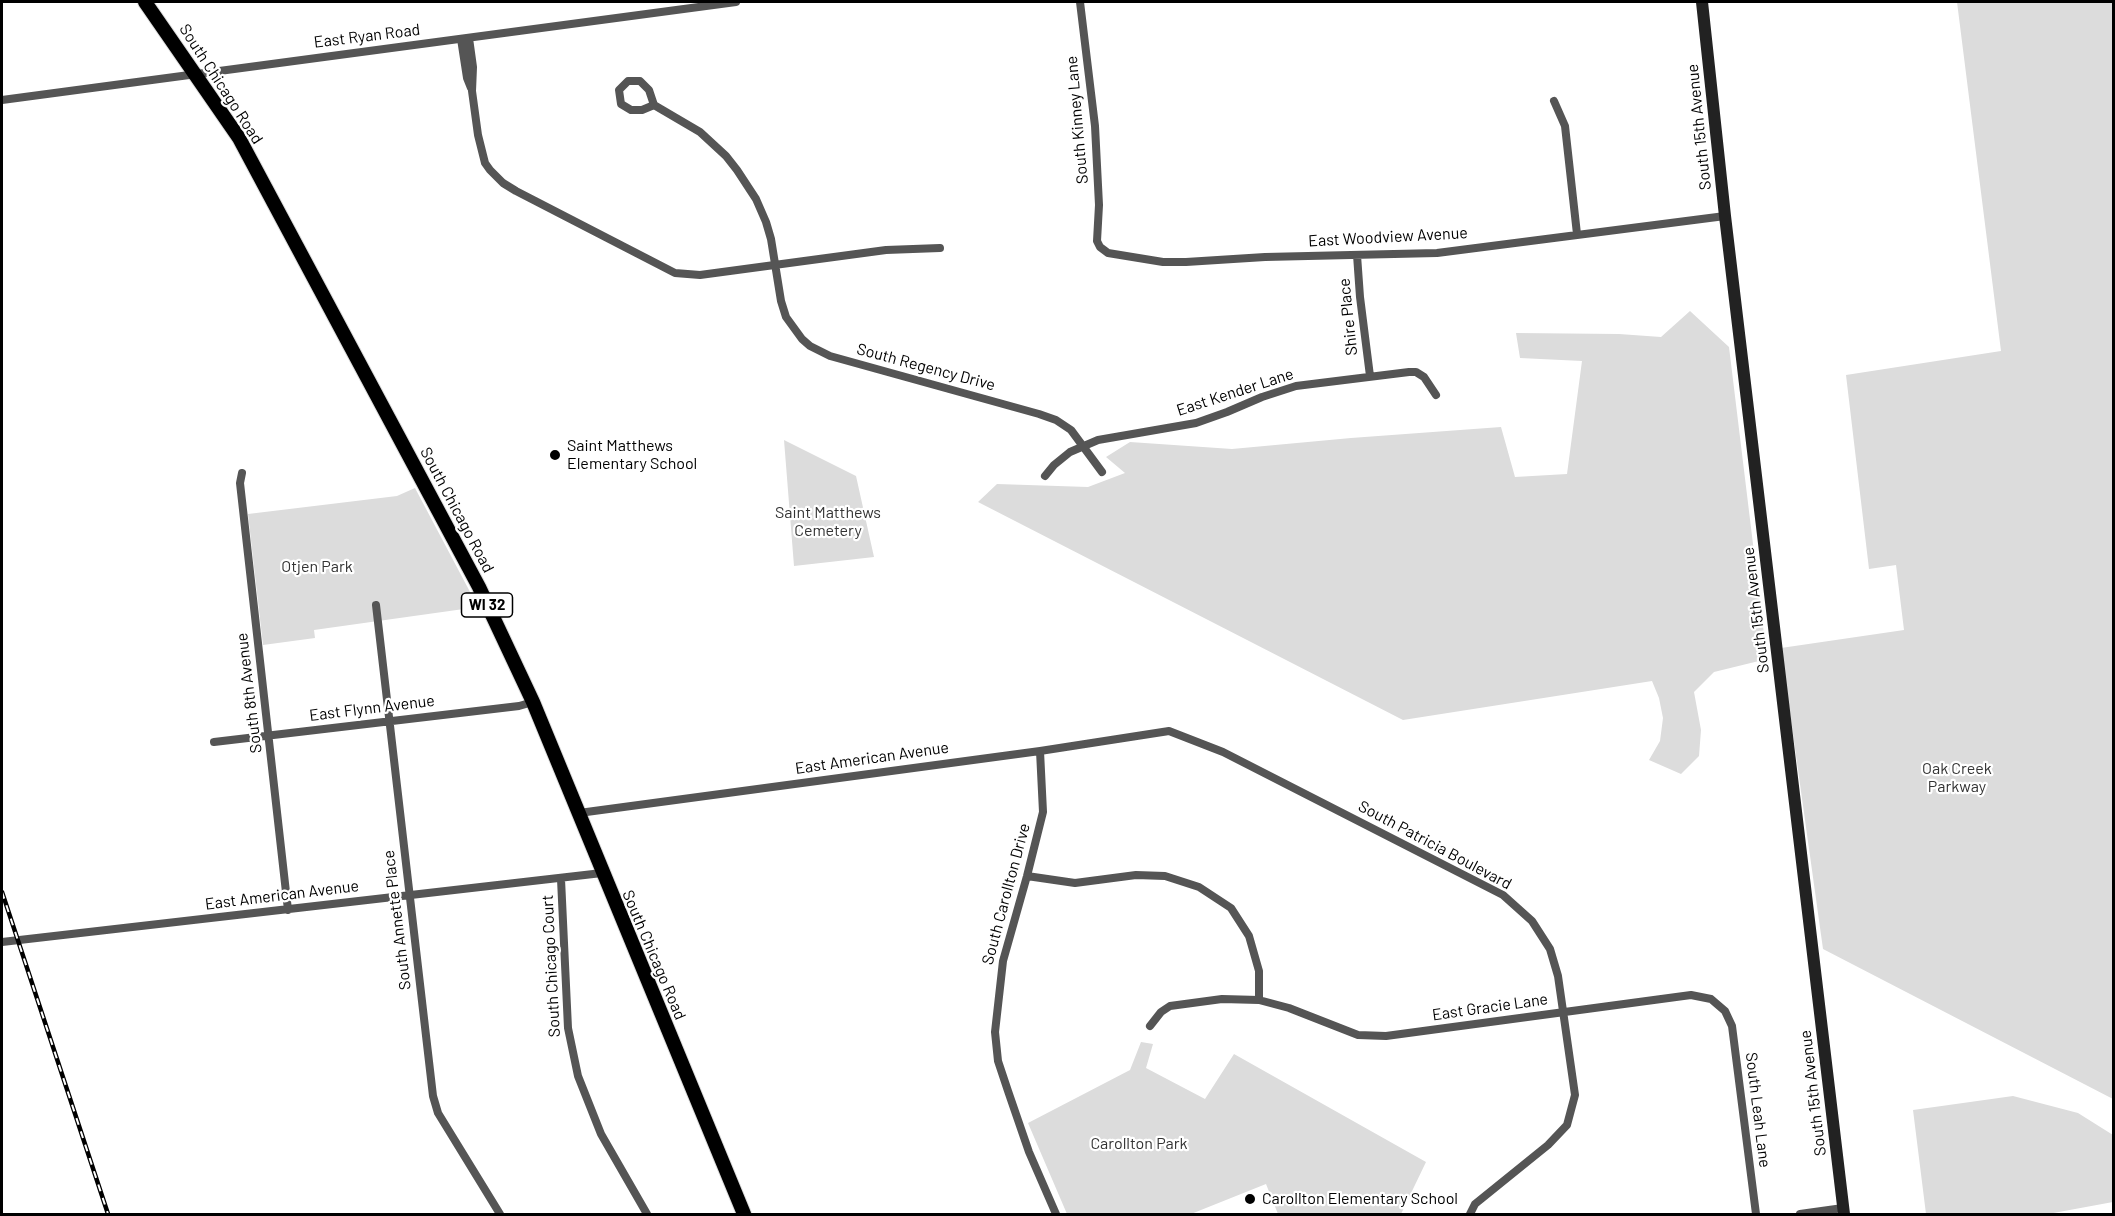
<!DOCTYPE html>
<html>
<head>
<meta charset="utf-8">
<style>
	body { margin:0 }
	#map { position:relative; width:2115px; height:1216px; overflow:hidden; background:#fff; font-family:Barlow,sans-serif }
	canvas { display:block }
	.frame { position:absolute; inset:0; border:3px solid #000; pointer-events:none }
</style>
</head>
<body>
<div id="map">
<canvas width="2115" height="1216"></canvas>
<div class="frame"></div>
</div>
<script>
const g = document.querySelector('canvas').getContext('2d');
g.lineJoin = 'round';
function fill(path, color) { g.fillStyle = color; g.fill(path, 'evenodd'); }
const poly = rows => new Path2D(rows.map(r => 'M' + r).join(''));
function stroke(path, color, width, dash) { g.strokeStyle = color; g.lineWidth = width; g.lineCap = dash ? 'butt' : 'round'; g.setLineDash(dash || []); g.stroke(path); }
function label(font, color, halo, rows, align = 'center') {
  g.font = font + ' Barlow,sans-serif'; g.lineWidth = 4.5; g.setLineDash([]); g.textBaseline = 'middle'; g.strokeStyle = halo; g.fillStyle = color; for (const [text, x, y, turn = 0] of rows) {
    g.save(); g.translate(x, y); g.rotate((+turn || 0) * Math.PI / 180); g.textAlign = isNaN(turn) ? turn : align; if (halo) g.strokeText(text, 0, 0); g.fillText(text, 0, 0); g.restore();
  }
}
fill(poly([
	[1957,2,2113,2,2113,1099,1823,949,1781,648,1904,630,1896,565,1869,569,1846,375,2001,351],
	[1690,311,1729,347,1767,659,1714,672,1694,692,1701,730,1699,756,1681,774,1649,760,1660,741,1663,718,1659,698,1652,681,1403,720,978,502,997,484,1088,487,1125,473,1106,457,1130,442,1232,449,1351,438,1501,427,1515,477,1567,474,1582,361,1520,358,1516,333,1619,334,1661,337],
	[784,440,856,476,874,557,794,566],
	[415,488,478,607,314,630,315,638,263,645,248,514,397,496],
	[1141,1042,1153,1044,1146,1068,1205,1099,1234,1054,1426,1162,1401,1214,1278,1214,1266,1184,1191,1214,1067,1214,1028,1123,1130,1070],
	[2013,1096,2078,1113,2113,1135,2113,1202,2048,1214,1926,1214,1913,1110]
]), '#dcdcdc');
const primary = poly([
	[145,2,239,138,479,587,533,702,744,1214]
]);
stroke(primary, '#dbdbdb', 16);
stroke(poly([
	[1080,2,1095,126,1099,205,1097,241,1100,247,1108,253,1163,262,1186,262,1265,257,1437,253,1725,216],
	[469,38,473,67,472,91,478,135,485,163,490,170,503,183,516,191,675,273,700,275,886,250,940,248],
	[461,39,467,78,471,88],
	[2,100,736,2],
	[1554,101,1565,126,1577,234],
	[654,105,642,110,631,110,621,104,619,90,628,81,640,81,649,90,654,105,700,132,726,156,737,170,756,199,766,222,771,239,781,301,786,317,802,339,810,346,830,356,1039,414,1056,420,1071,430,1102,472],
	[1357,255,1360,297,1370,376],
	[242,473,240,483,288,910],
	[1045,476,1054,465,1070,452,1098,440,1196,423,1227,412,1262,397,1296,386,1409,372,1416,372,1424,377,1436,395],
	[376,605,433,1096,438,1113,500,1214],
	[214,742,519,706,533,702],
	[1040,751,1043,812,1027,876,1003,961,995,1032,998,1061,1008,1091,1029,1152,1056,1214],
	[579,813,1040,751,1169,731,1223,752,1503,895,1532,921,1550,949,1558,976,1575,1095,1567,1125,1548,1145,1475,1204,1470,1214],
	[1027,876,1075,883,1136,875,1165,876,1199,887,1231,908,1249,936,1259,971,1259,1000],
	[561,879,568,1028,578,1076,601,1134,647,1214],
	[2,942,602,873],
	[1150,1026,1161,1012,1170,1006,1222,999,1259,1000,1289,1008,1358,1035,1386,1036,1691,995,1711,999,1725,1011,1732,1026,1756,1214],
	[1800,1214,1843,1208]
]), '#555', 8);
stroke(poly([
	[1702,2,1725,216,1844,1214]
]), '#222', 12);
stroke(primary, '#000', 14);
const rail = poly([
	[2,892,108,1214]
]);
stroke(rail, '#000', 4.5);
stroke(rail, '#fff', 2, [7]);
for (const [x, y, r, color] of [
	[555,455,6,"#000"],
	[1250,1199,6,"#000"]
]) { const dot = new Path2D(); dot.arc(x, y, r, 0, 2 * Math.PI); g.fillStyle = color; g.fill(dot); stroke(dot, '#fff', 2); }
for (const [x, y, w] of [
	[487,605,51]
]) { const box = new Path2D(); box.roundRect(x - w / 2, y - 12, w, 24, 4.5); g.fillStyle = '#fff'; g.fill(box); stroke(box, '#000', 1.5); }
label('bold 15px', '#000', null, [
	["WI 32",487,605]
]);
label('16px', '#000', '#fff', [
	["East Ryan Road",367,36,-7],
	["South Chicago Road",221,84,57],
	["South Kinney Lane",1077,120,-95],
	["South 15th Avenue",1699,127,-96],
	["East Woodview Avenue",1388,237,-3],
	["Shire Place",1348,317,-96],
	["South Regency Drive",926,367,15],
	["East Kender Lane",1235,392,-18],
	["South Chicago Road",457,510,62],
	["South 15th Avenue",1756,610,-97],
	["South 8th Avenue",249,693,-97],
	["East Flynn Avenue",372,708,-7],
	["East American Avenue",872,758,-8],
	["South Patricia Boulevard",1435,845,28],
	["South Carollton Drive",1006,894,-75],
	["East American Avenue",282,895,-7],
	["South Annette Place",397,920,-97],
	["South Chicago Road",654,955,67],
	["South Chicago Court",551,966,-93],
	["East Gracie Lane",1490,1007,-8],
	["South 15th Avenue",1813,1093,-97],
	["South Leah Lane",1758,1110,83]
]);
label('16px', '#000', '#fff', [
	["Saint Matthews",567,446],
	["Elementary School",567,464],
	["Carollton Elementary School",1262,1199]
], 'left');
label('16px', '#333', '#fff', [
	["Saint Matthews",828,513],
	["Cemetery",828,531],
	["Otjen Park",317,567],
	["Oak Creek",1957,769],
	["Parkway",1957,787],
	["Carollton Park",1139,1144]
]);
</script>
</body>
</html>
